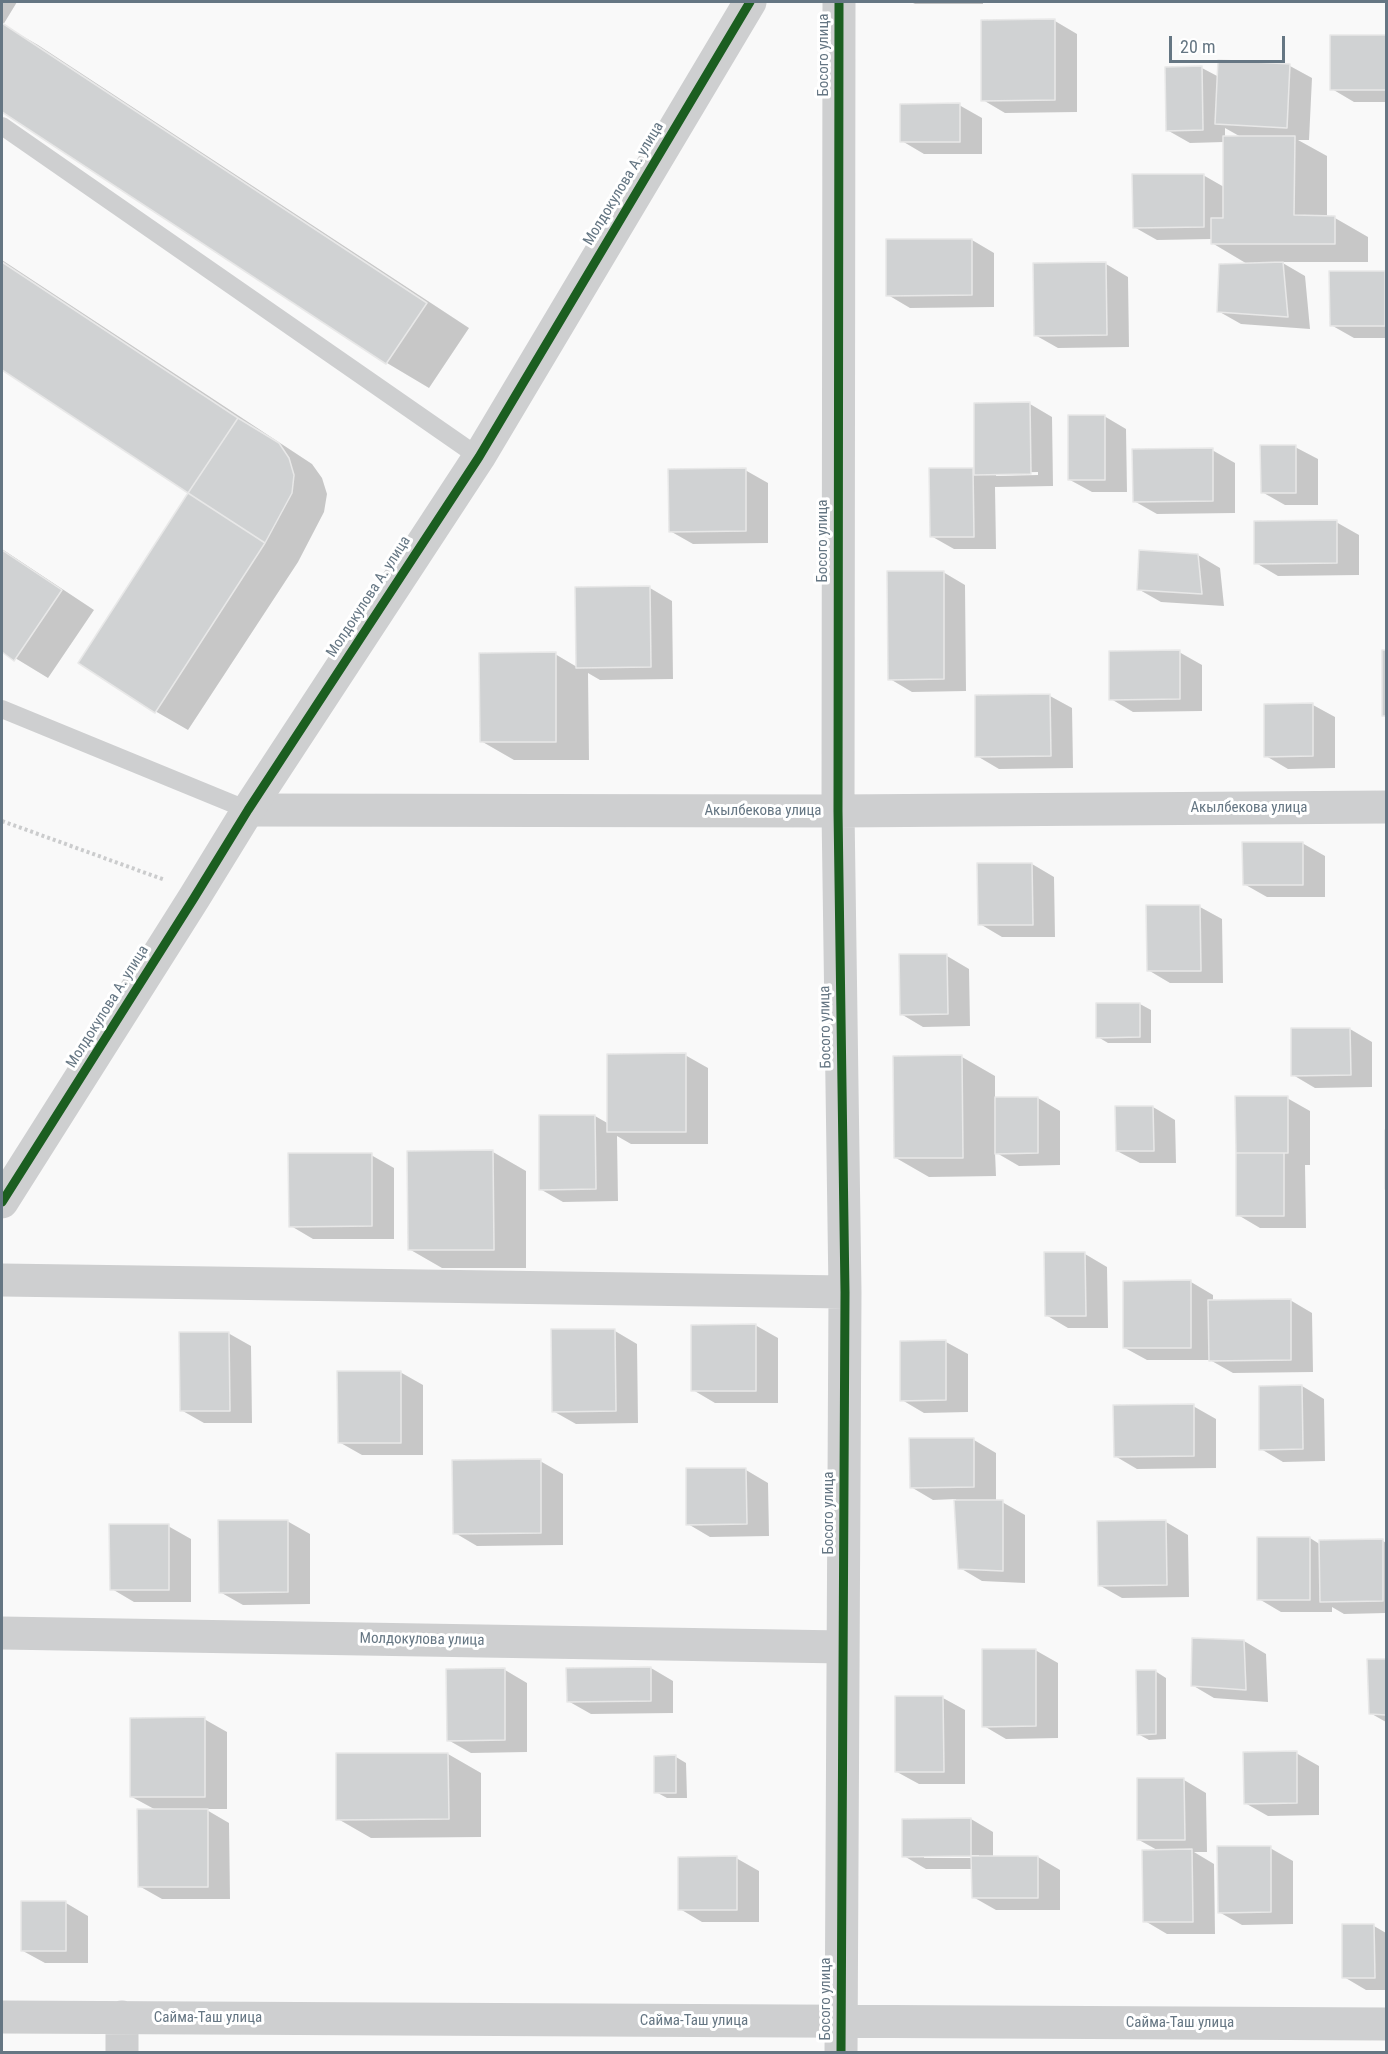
<!DOCTYPE html>
<html>
<head>
<meta charset="utf-8">
<style>
	body { margin:0 }
	#map { position:relative; width:1388px; height:2054px; overflow:hidden; background:#f9f9f9; font-family:"Roboto Condensed",sans-serif }
	canvas { display:block }
	.frame { position:absolute; inset:0; border:3px solid #657683; pointer-events:none }
	.scale { position:absolute; left:1169px; top:36px; width:116px; height:27px; box-sizing:border-box; border:3px solid #657683; border-top:0; padding-left:8px; font-size:18px; line-height:21px; white-space:nowrap; color:#657683; -webkit-text-stroke:4px #fff; paint-order:stroke }
</style>
</head>
<body>
<div id="map">
<canvas width="1388" height="2054"></canvas>
<div class="frame"></div>
<div class="scale">20 m</div>
</div>
<script>
const g = document.querySelector('canvas').getContext('2d');
g.lineJoin = 'round';
function fill(path, color) { g.fillStyle = color; g.fill(path, 'evenodd'); }
const poly = rows => new Path2D(rows.map(r => 'M' + r).join(''));
function stroke(path, color, width, dash) { g.strokeStyle = color; g.lineWidth = width; g.lineCap = dash ? 'butt' : 'round'; g.setLineDash(dash || []); g.stroke(path); }
function label(font, color, halo, rows, align = 'center') {
  g.font = font + ' "Roboto Condensed",sans-serif'; g.lineWidth = 6; g.setLineDash([]); g.textBaseline = 'middle'; g.strokeStyle = halo; g.fillStyle = color; for (const [text, x, y, turn = 0] of rows) {
    g.save(); g.translate(x, y); g.rotate((+turn || 0) * Math.PI / 180); g.textAlign = isNaN(turn) ? turn : align; if (halo) g.strokeText(text, 0, 0); g.fillText(text, 0, 0); g.restore();
  }
}
fill(poly([
	[2,2,17,2,3,25,38,45,469,328,429,388,387,363,2,110],
	[911,2,983,2,983,4,915,4],
	[1055,21,1077,34,1077,112,1005,113,983,100],
	[1332,37,1386,37,1386,102,1354,102,1332,89],
	[1290,66,1312,78,1309,140,1298,140,1327,156,1327,217,1335,218,1368,237,1368,262,1281,262,1305,276,1310,329,1241,324,1218,311,1249,265,1212,243,1212,239,1157,240,1134,227,1203,175,1224,187,1224,142,1190,143,1167,130,1202,68,1219,77],
	[1225,128,1241,137,1225,137],
	[959,105,982,118,982,154,924,154,902,141],
	[972,240,994,253,994,307,910,308,888,295],
	[2,260,312,464,322,478,327,494,324,512,298,562,188,730,155,711,190,493,2,368],
	[1035,264,1106,264,1128,277,1129,347,1058,348,1035,335],
	[1385,272,1386,273,1386,338,1354,338,1331,325],
	[975,404,1030,404,1052,417,1053,486,995,487,996,549,954,549,931,536,930,470,976,469],
	[1038,472,1038,475,996,476,996,473],
	[1104,416,1126,429,1127,492,1092,492,1070,480],
	[1295,447,1318,459,1318,505,1285,505,1262,492],
	[1212,450,1235,463,1235,513,1157,514,1134,501],
	[745,470,768,483,768,543,693,544,670,531],
	[1336,522,1359,535,1359,575,1278,576,1256,563],
	[2,549,94,610,48,678,2,650],
	[1198,555,1220,568,1224,606,1161,602,1138,589],
	[943,572,965,585,966,691,912,692,890,679],
	[650,588,672,601,673,679,600,680,588,673,589,760,514,760,481,741,555,654,577,667],
	[1179,652,1202,665,1202,711,1133,712,1111,699],
	[1383,652,1386,652,1386,717,1384,716],
	[1050,696,1072,708,1073,768,999,769,977,756],
	[1313,705,1335,717,1335,768,1288,769,1266,756],
	[1302,843,1325,856,1325,897,1267,897,1244,884],
	[1032,864,1054,877,1055,937,1002,937,980,924],
	[1200,907,1222,919,1223,983,1170,983,1148,970],
	[947,956,969,969,970,1026,923,1027,901,1014],
	[1140,1004,1151,1010,1151,1043,1108,1043,1098,1037,1098,1005],
	[1350,1029,1372,1042,1372,1087,1315,1088,1293,1075],
	[685,1055,708,1068,708,1144,631,1144,617,1136,618,1201,563,1202,540,1189,595,1116,609,1124],
	[962,1057,995,1076,995,1098,1038,1098,1060,1111,1060,1165,1019,1166,995,1152,996,1176,929,1177,896,1158],
	[1287,1098,1310,1111,1310,1165,1305,1165,1306,1228,1260,1228,1238,1215],
	[1153,1107,1175,1120,1176,1163,1140,1163,1117,1151],
	[493,1152,526,1171,526,1268,442,1268,409,1249],
	[371,1155,394,1168,394,1239,313,1239,291,1226],
	[1085,1254,1107,1267,1108,1328,1068,1328,1046,1315],
	[1191,1282,1213,1295,1213,1301,1290,1300,1312,1313,1313,1372,1233,1373,1210,1360,1147,1360,1125,1348],
	[755,1325,778,1338,778,1403,715,1403,693,1390],
	[615,1331,637,1344,638,1423,576,1424,553,1411],
	[228,1333,251,1346,252,1423,204,1423,181,1410],
	[946,1342,968,1354,968,1412,924,1413,902,1400],
	[400,1372,423,1385,423,1455,362,1455,339,1442],
	[1302,1386,1324,1399,1325,1461,1283,1462,1261,1449],
	[1193,1406,1216,1419,1216,1468,1137,1469,1115,1456],
	[974,1440,996,1453,996,1502,1002,1502,1025,1515,1025,1583,982,1581,960,1568,956,1499,933,1500,911,1487],
	[540,1461,563,1474,563,1545,477,1546,455,1533],
	[746,1470,768,1483,769,1536,710,1537,688,1524],
	[287,1521,310,1534,310,1604,243,1605,220,1592],
	[1099,1522,1166,1522,1188,1535,1189,1597,1122,1598,1099,1585],
	[168,1526,191,1539,191,1602,134,1602,112,1589],
	[1310,1538,1321,1545,1382,1540,1386,1543,1386,1613,1344,1614,1332,1607,1332,1612,1281,1612,1259,1599],
	[1244,1641,1266,1654,1268,1702,1214,1698,1192,1685],
	[1035,1650,1058,1663,1058,1738,1006,1739,984,1726],
	[1369,1660,1386,1661,1386,1722,1370,1713],
	[651,1668,673,1681,673,1713,591,1714,568,1701],
	[505,1670,527,1683,527,1752,471,1753,448,1740],
	[1155,1671,1166,1678,1166,1739,1149,1740,1138,1734],
	[943,1698,965,1710,965,1784,919,1784,897,1772],
	[204,1719,227,1732,227,1809,205,1809,229,1823,230,1899,162,1899,139,1886,156,1810,132,1797],
	[1296,1753,1319,1766,1319,1815,1268,1816,1245,1803],
	[448,1754,481,1773,481,1837,371,1838,338,1819],
	[676,1757,686,1763,687,1798,667,1798,656,1792],
	[1184,1780,1206,1793,1207,1852,1194,1852,1214,1864,1215,1934,1167,1934,1145,1921,1159,1851,1139,1840],
	[971,1819,993,1832,993,1858,1038,1857,1060,1870,1060,1910,996,1910,973,1897,973,1869,926,1869,904,1856,904,1820],
	[924,1855,979,1855,979,1858,924,1858],
	[1270,1848,1293,1861,1293,1924,1242,1925,1219,1912],
	[736,1858,759,1871,759,1922,702,1922,680,1909],
	[66,1903,88,1916,88,1963,45,1963,23,1951],
	[1374,1926,1386,1933,1386,1990,1366,1990,1344,1977]
]), '#0003');
const building = poly([
	[1055,19,1055,100,981,101,981,20,1055,19],
	[2,23,427,303,386,364,2,112,2,23],
	[1330,35,1386,35,1386,90,1330,90,1330,35],
	[1218,60,1290,64,1287,128,1215,124,1218,60],
	[1202,66,1203,130,1166,131,1165,67,1202,66],
	[960,103,960,142,900,142,900,104,960,103],
	[1223,136,1295,136,1294,215,1335,216,1335,244,1211,244,1211,218,1223,218,1223,136],
	[1132,174,1204,174,1204,227,1133,228,1132,174],
	[886,239,972,239,972,295,886,296,886,239],
	[2,262,238,418,188,493,2,370,2,262],
	[1106,262,1107,335,1034,336,1033,263,1106,262],
	[1283,262,1288,317,1217,312,1219,264,1283,262],
	[1329,271,1385,271,1385,326,1330,326,1329,271],
	[1030,402,1031,474,974,475,974,403,1030,402],
	[1068,415,1105,415,1105,480,1068,480,1068,415],
	[238,418,279,443,289,458,294,475,292,493,265,543,188,493,238,418],
	[1260,445,1296,445,1296,493,1261,493,1260,445],
	[1213,448,1213,501,1133,502,1132,449,1213,448],
	[746,468,746,531,669,532,668,469,746,468],
	[929,468,973,468,974,537,930,537,929,468],
	[188,493,265,543,155,713,78,663,188,493],
	[1337,520,1337,563,1254,564,1254,521,1337,520],
	[2,550,62,590,14,661,2,652,2,550],
	[1139,550,1198,554,1202,594,1137,590,1139,550],
	[887,571,944,571,944,679,888,680,887,571],
	[650,586,651,667,576,668,575,587,650,586],
	[1180,650,1180,699,1109,700,1109,651,1180,650],
	[1382,650,1386,650,1386,716,1382,716,1382,650],
	[556,652,556,742,480,742,479,653,556,652],
	[1050,694,1051,756,975,757,975,695,1050,694],
	[1313,703,1313,756,1264,757,1264,704,1313,703],
	[1242,842,1303,842,1303,885,1243,885,1242,842],
	[977,863,1032,863,1033,925,978,925,977,863],
	[1146,905,1200,905,1201,971,1147,971,1146,905],
	[899,954,947,954,948,1014,900,1015,899,954],
	[1096,1003,1140,1003,1140,1037,1096,1038,1096,1003],
	[1291,1028,1350,1028,1351,1075,1291,1076,1291,1028],
	[686,1053,686,1132,607,1132,607,1054,686,1053],
	[962,1055,963,1158,894,1158,893,1056,962,1055],
	[1235,1096,1288,1096,1288,1153,1236,1153,1235,1096],
	[995,1097,1038,1097,1038,1153,995,1154,995,1097],
	[1115,1106,1153,1106,1154,1151,1116,1151,1115,1106],
	[539,1115,595,1115,596,1189,539,1190,539,1115],
	[1385,1130,1386,1130,1386,1189,1385,1189,1385,1130],
	[493,1150,494,1250,408,1250,407,1151,493,1150],
	[288,1153,372,1153,372,1226,289,1227,288,1153],
	[1236,1153,1284,1153,1284,1216,1236,1216,1236,1153],
	[1044,1252,1085,1252,1086,1316,1045,1316,1044,1252],
	[1191,1280,1191,1348,1123,1348,1123,1281,1191,1280],
	[1291,1299,1291,1360,1209,1361,1208,1300,1291,1299],
	[756,1324,756,1391,691,1391,691,1325,756,1324],
	[551,1329,615,1329,616,1411,552,1412,551,1329],
	[179,1332,229,1332,230,1411,180,1411,179,1332],
	[946,1340,946,1400,900,1401,900,1341,946,1340],
	[337,1371,401,1371,401,1443,338,1443,337,1371],
	[1302,1385,1303,1449,1259,1450,1259,1386,1302,1385],
	[1194,1404,1194,1456,1114,1457,1113,1405,1194,1404],
	[909,1438,974,1438,974,1487,910,1488,909,1438],
	[541,1459,541,1533,453,1534,452,1460,541,1459],
	[686,1468,746,1468,747,1524,686,1525,686,1468],
	[954,1500,1003,1500,1003,1571,958,1569,954,1500],
	[218,1520,288,1520,288,1592,219,1593,218,1520],
	[1166,1520,1167,1585,1098,1586,1097,1521,1166,1520],
	[109,1524,169,1524,169,1590,110,1590,109,1524],
	[1257,1537,1310,1537,1310,1600,1257,1600,1257,1537],
	[1383,1539,1383,1601,1320,1602,1319,1540,1383,1539],
	[1192,1638,1244,1640,1246,1690,1191,1686,1192,1638],
	[982,1649,1036,1649,1036,1726,982,1727,982,1649],
	[1367,1659,1386,1659,1386,1715,1369,1714,1367,1659],
	[651,1667,651,1701,567,1702,566,1668,651,1667],
	[505,1668,505,1740,447,1741,446,1669,505,1668],
	[1136,1670,1156,1670,1156,1734,1137,1735,1136,1670],
	[895,1696,943,1696,944,1772,895,1772,895,1696],
	[205,1717,205,1797,130,1797,130,1718,205,1717],
	[1297,1751,1297,1803,1244,1804,1243,1752,1297,1751],
	[336,1753,448,1753,449,1819,336,1820,336,1753],
	[676,1755,676,1793,654,1793,654,1756,676,1755],
	[1137,1778,1184,1778,1185,1840,1137,1840,1137,1778],
	[137,1809,208,1809,208,1887,138,1887,137,1809],
	[971,1818,971,1856,902,1857,902,1819,971,1818],
	[1217,1846,1271,1846,1271,1912,1218,1913,1217,1846],
	[1192,1849,1193,1922,1143,1922,1142,1850,1192,1849],
	[737,1856,737,1910,678,1910,678,1857,737,1856],
	[971,1856,1038,1856,1038,1898,972,1898,971,1856],
	[21,1901,66,1901,66,1951,21,1951,21,1901],
	[1342,1924,1374,1924,1375,1978,1342,1978,1342,1924]
]);
fill(building, '#d0d2d3');
stroke(building, '#e8e8e8', 1.5);
stroke(poly([
	[2,821,165,880]
]), '#cbcccd', 4, [3, 3]);
stroke(poly([
	[2,126,479,457],
	[2,709,248,810]
]), '#cecfd0', 18);
stroke(poly([
	[839,2,838,811,845,1292,841,2052],
	[248,810,838,811,1386,807],
	[2,1280,845,1292],
	[2,1633,843,1647],
	[2,2017,1386,2024],
	[122,2052,122,2017]
]), '#cecfd0', 33);
stroke(poly([
	[2,1202,194,898,248,810,479,457,750,2]
]), '#cecfd0', 33);
stroke(poly([
	[839,2,838,811,845,1292,841,2052],
	[2,1202,194,898,248,810,479,457,750,2]
]), '#1b5e20', 9);
label('15px', '#657683', '#fff', [
	["Босого улица",824,55,-90],
	["Молдокулова А. улица",624,184,-59],
	["Босого улица",823,541,-90],
	["Молдокулова А. улица",369,597,-57],
	["Акылбекова улица",1249,808],
	["Акылбекова улица",763,811],
	["Молдокулова А. улица",108,1007,-58],
	["Босого улица",826,1027,-91],
	["Босого улица",829,1513,-90],
	["Молдокулова улица",422,1640,1],
	["Босого улица",826,1999,-90],
	["Сайма-Таш улица",208,2018],
	["Сайма-Таш улица",694,2021],
	["Сайма-Таш улица",1180,2023]
]);
</script>
</body>
</html>
